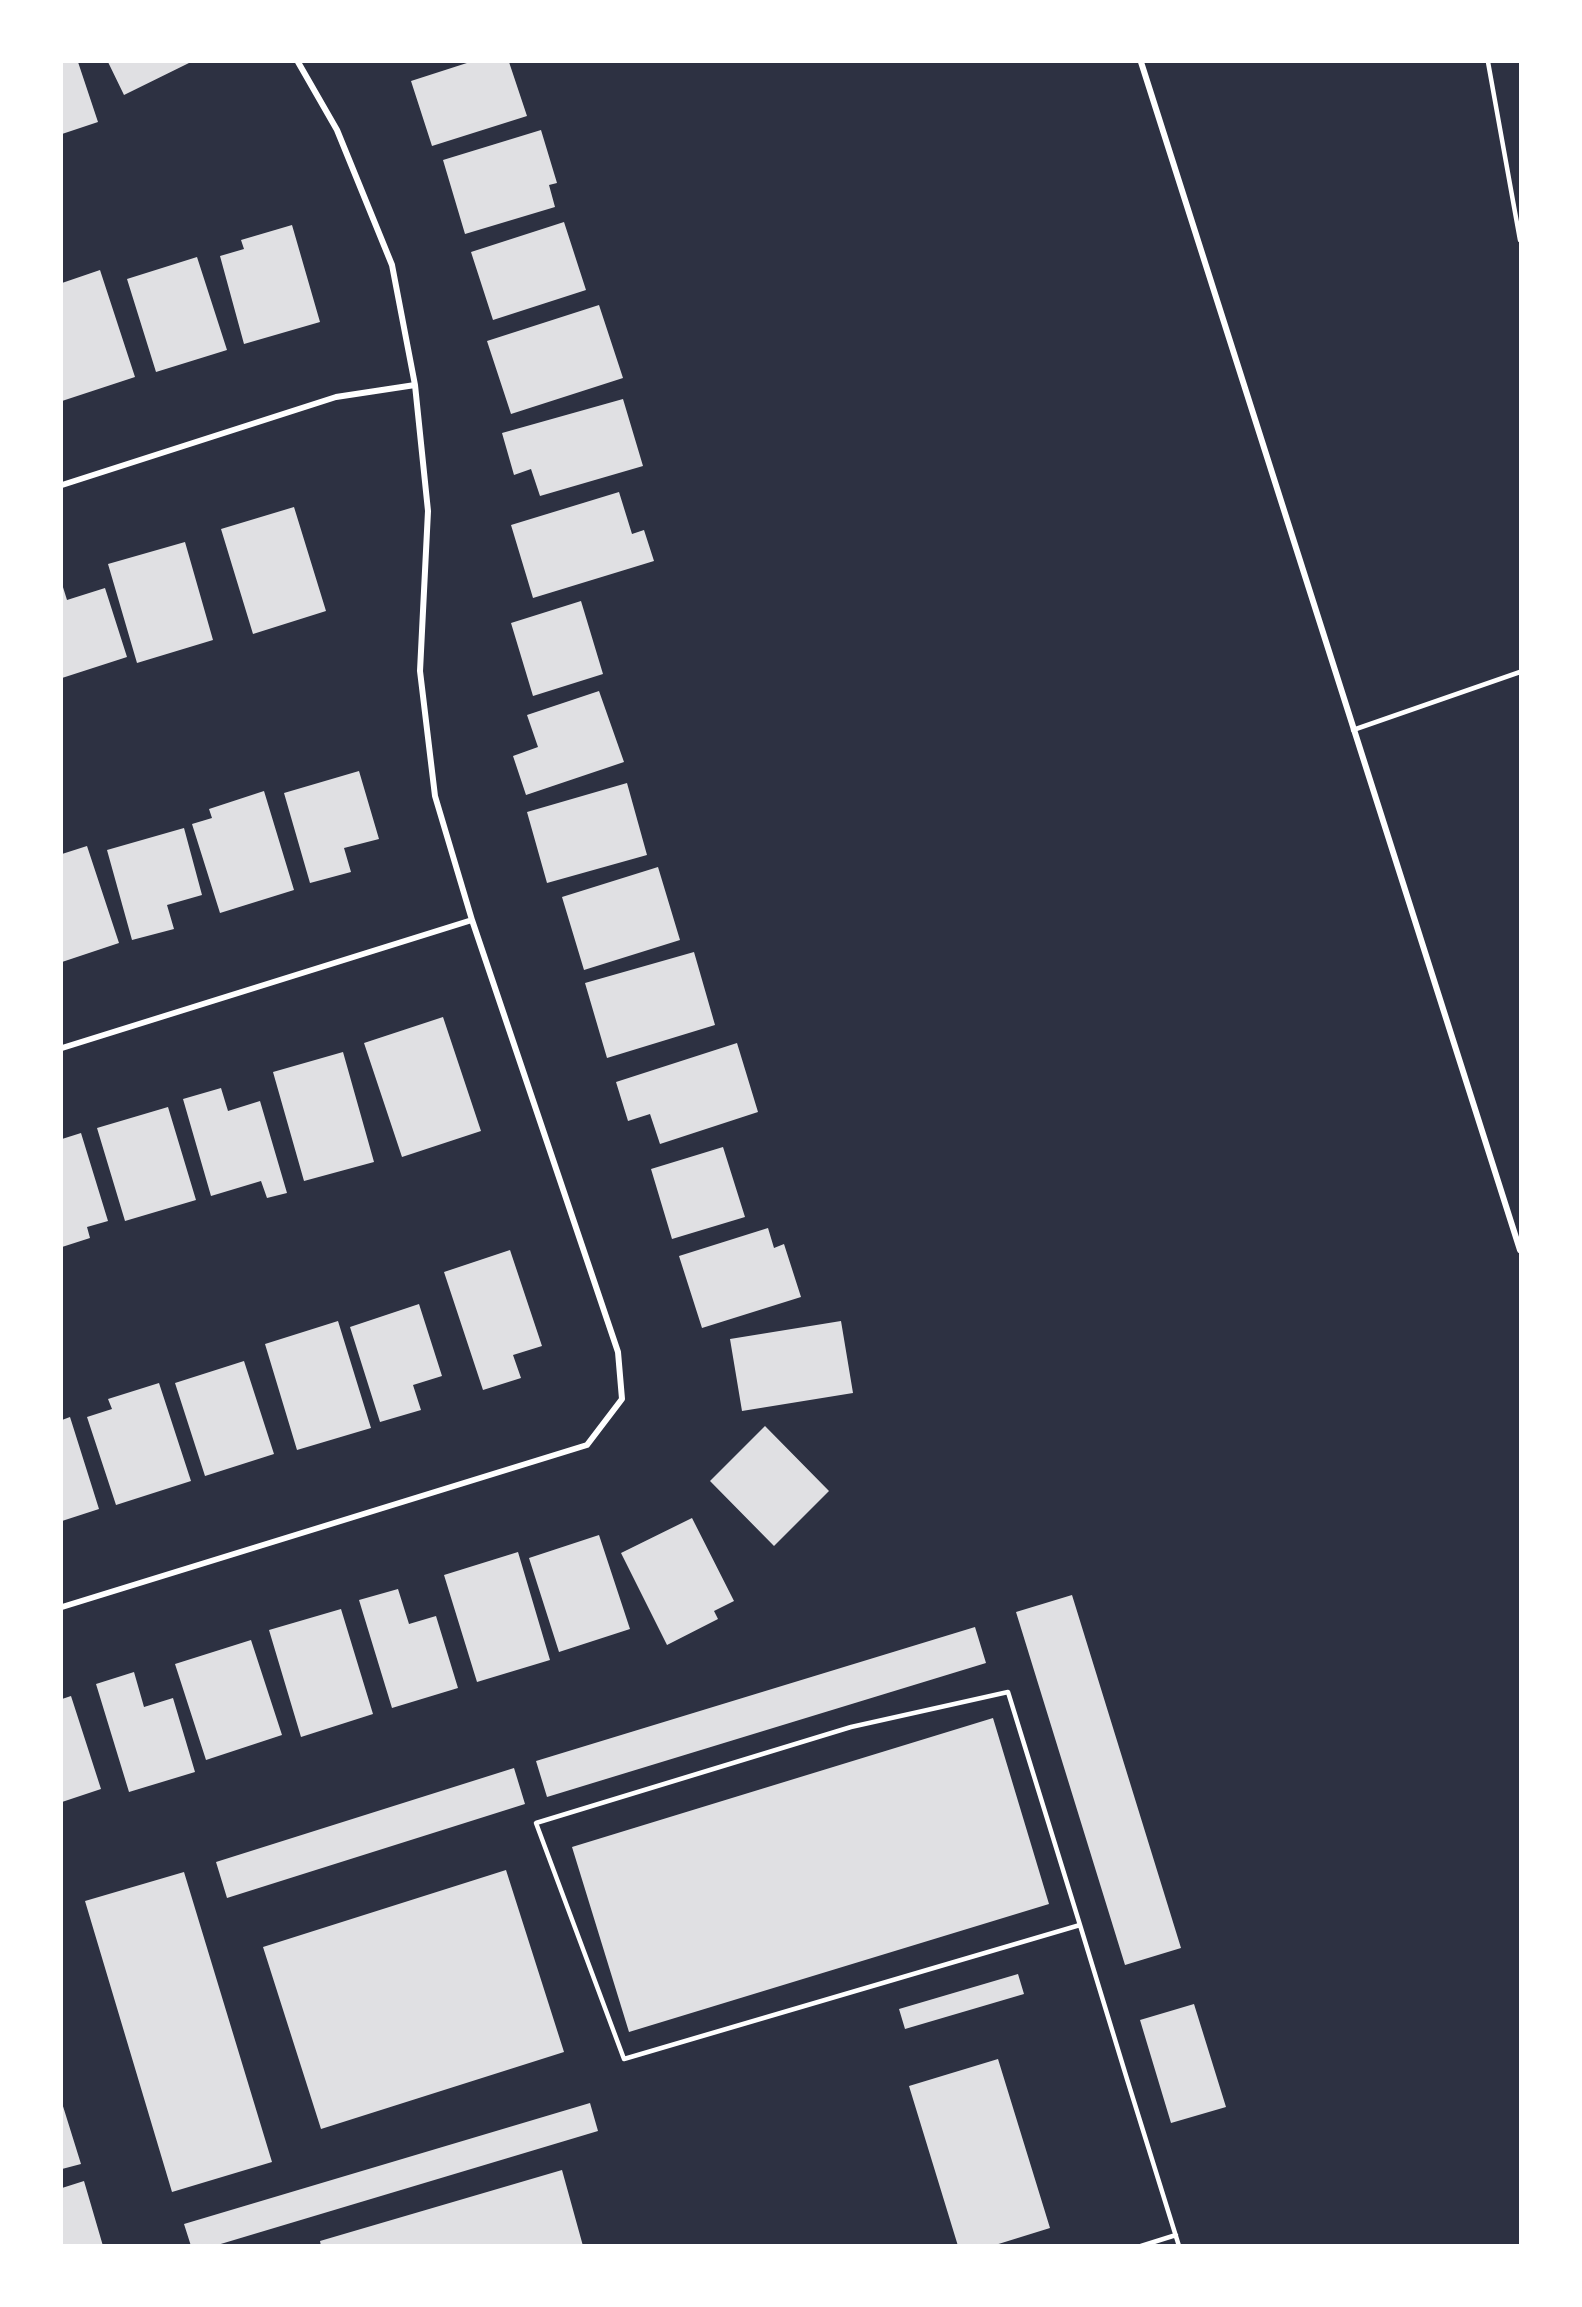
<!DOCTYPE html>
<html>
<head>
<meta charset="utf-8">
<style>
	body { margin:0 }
	#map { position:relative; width:1582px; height:2307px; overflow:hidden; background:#2d3142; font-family:"Sofia Sans Condensed",sans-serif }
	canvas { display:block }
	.frame { position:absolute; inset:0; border:63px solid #fff; pointer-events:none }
</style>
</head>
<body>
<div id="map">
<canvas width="1582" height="2307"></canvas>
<div class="frame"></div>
</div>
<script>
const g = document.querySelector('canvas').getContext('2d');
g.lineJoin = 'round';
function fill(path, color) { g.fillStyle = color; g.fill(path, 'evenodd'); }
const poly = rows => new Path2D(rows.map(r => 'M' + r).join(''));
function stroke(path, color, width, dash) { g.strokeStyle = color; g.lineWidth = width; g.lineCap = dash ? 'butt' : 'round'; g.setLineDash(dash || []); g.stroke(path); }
fill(poly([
	[62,62,78,62,98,122,62,134],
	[108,62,191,62,124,95],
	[470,62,509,62,527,116,432,146,411,81],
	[541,130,557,183,549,185,555,207,465,234,443,160],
	[564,222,586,290,493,320,471,252],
	[292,225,320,322,244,344,220,256,244,249,241,240],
	[197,257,227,350,156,372,127,279],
	[100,270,135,377,62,401,62,283],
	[599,305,623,378,511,414,487,341],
	[623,399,643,466,540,496,531,469,514,475,502,433],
	[619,492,632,534,644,530,654,561,533,598,511,525],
	[294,507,326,611,253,634,221,529],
	[185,542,213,640,137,663,108,564],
	[62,584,67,600,105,588,127,657,62,678],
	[581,601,603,674,533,696,511,623],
	[599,691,624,762,526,795,513,756,538,747,527,715],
	[359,771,379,839,344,848,351,872,310,883,284,793],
	[627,783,647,855,547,883,527,812],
	[264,791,294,890,220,913,192,824,212,818,209,809],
	[184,828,202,895,167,905,174,929,132,940,107,850],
	[87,846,119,943,62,962,62,854],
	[658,867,680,940,584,970,562,897],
	[694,952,715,1025,607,1058,585,983],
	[443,1017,481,1131,402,1157,364,1043],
	[737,1043,758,1112,660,1144,650,1114,628,1121,616,1082],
	[343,1052,374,1162,304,1181,273,1072],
	[221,1088,228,1111,260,1101,287,1193,267,1198,261,1181,211,1196,183,1099],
	[168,1107,196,1200,125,1221,97,1128],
	[81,1133,108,1221,87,1227,90,1238,62,1247,62,1139],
	[723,1147,745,1217,672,1239,651,1169],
	[768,1228,774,1248,784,1244,801,1297,702,1328,679,1256],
	[510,1250,542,1346,513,1355,521,1378,483,1390,444,1272],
	[419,1304,442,1376,413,1385,421,1410,380,1422,350,1327],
	[338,1321,371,1428,297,1450,265,1344],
	[841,1321,853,1393,742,1411,730,1339],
	[244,1361,274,1454,205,1476,175,1383],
	[159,1383,191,1481,116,1505,87,1417,112,1409,108,1399],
	[70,1417,99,1509,62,1521,62,1420],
	[765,1426,829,1491,774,1546,710,1481],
	[692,1518,734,1601,714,1611,718,1619,667,1645,621,1553],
	[599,1535,630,1629,559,1652,529,1558],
	[518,1552,550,1660,477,1682,444,1575],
	[398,1589,409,1624,436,1616,458,1688,392,1708,359,1600],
	[1072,1595,1181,1948,1125,1965,1016,1612],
	[341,1609,373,1714,301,1737,269,1630],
	[975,1627,986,1663,547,1797,536,1761],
	[251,1640,282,1735,206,1760,175,1664],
	[134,1672,144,1707,173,1698,195,1772,129,1792,96,1684],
	[71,1696,101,1789,62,1802,62,1699],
	[993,1718,1049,1904,629,2032,572,1847],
	[514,1768,525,1804,227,1898,216,1862],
	[506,1870,564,2052,321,2129,263,1947],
	[184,1872,272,2162,172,2192,85,1901],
	[1018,1974,1024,1994,905,2029,899,2009],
	[1194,2004,1226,2107,1171,2123,1140,2020],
	[998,2059,1050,2228,992,2246,958,2246,909,2086],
	[62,2103,81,2164,62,2169],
	[590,2103,598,2131,214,2246,191,2246,184,2224],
	[562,2170,583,2246,321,2246,320,2241],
	[84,2181,103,2246,62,2246,62,2188]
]), '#e0e0e3');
stroke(poly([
	[1488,62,1520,240],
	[1353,730,1520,672],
	[1080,1925,624,2059,536,1823,851,1727,1008,1692,1080,1925,1127,2079,1179,2246],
	[1141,2246,1176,2235]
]), '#fff', 4.5);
stroke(poly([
	[1141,62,1520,1250],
	[62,485,336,397,415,385],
	[62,1048,472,920],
	[62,1607,587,1445,622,1399,618,1352,472,920,435,796,420,671,428,511,415,385,392,265,337,130,298,62]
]), '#fff', 6);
</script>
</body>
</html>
